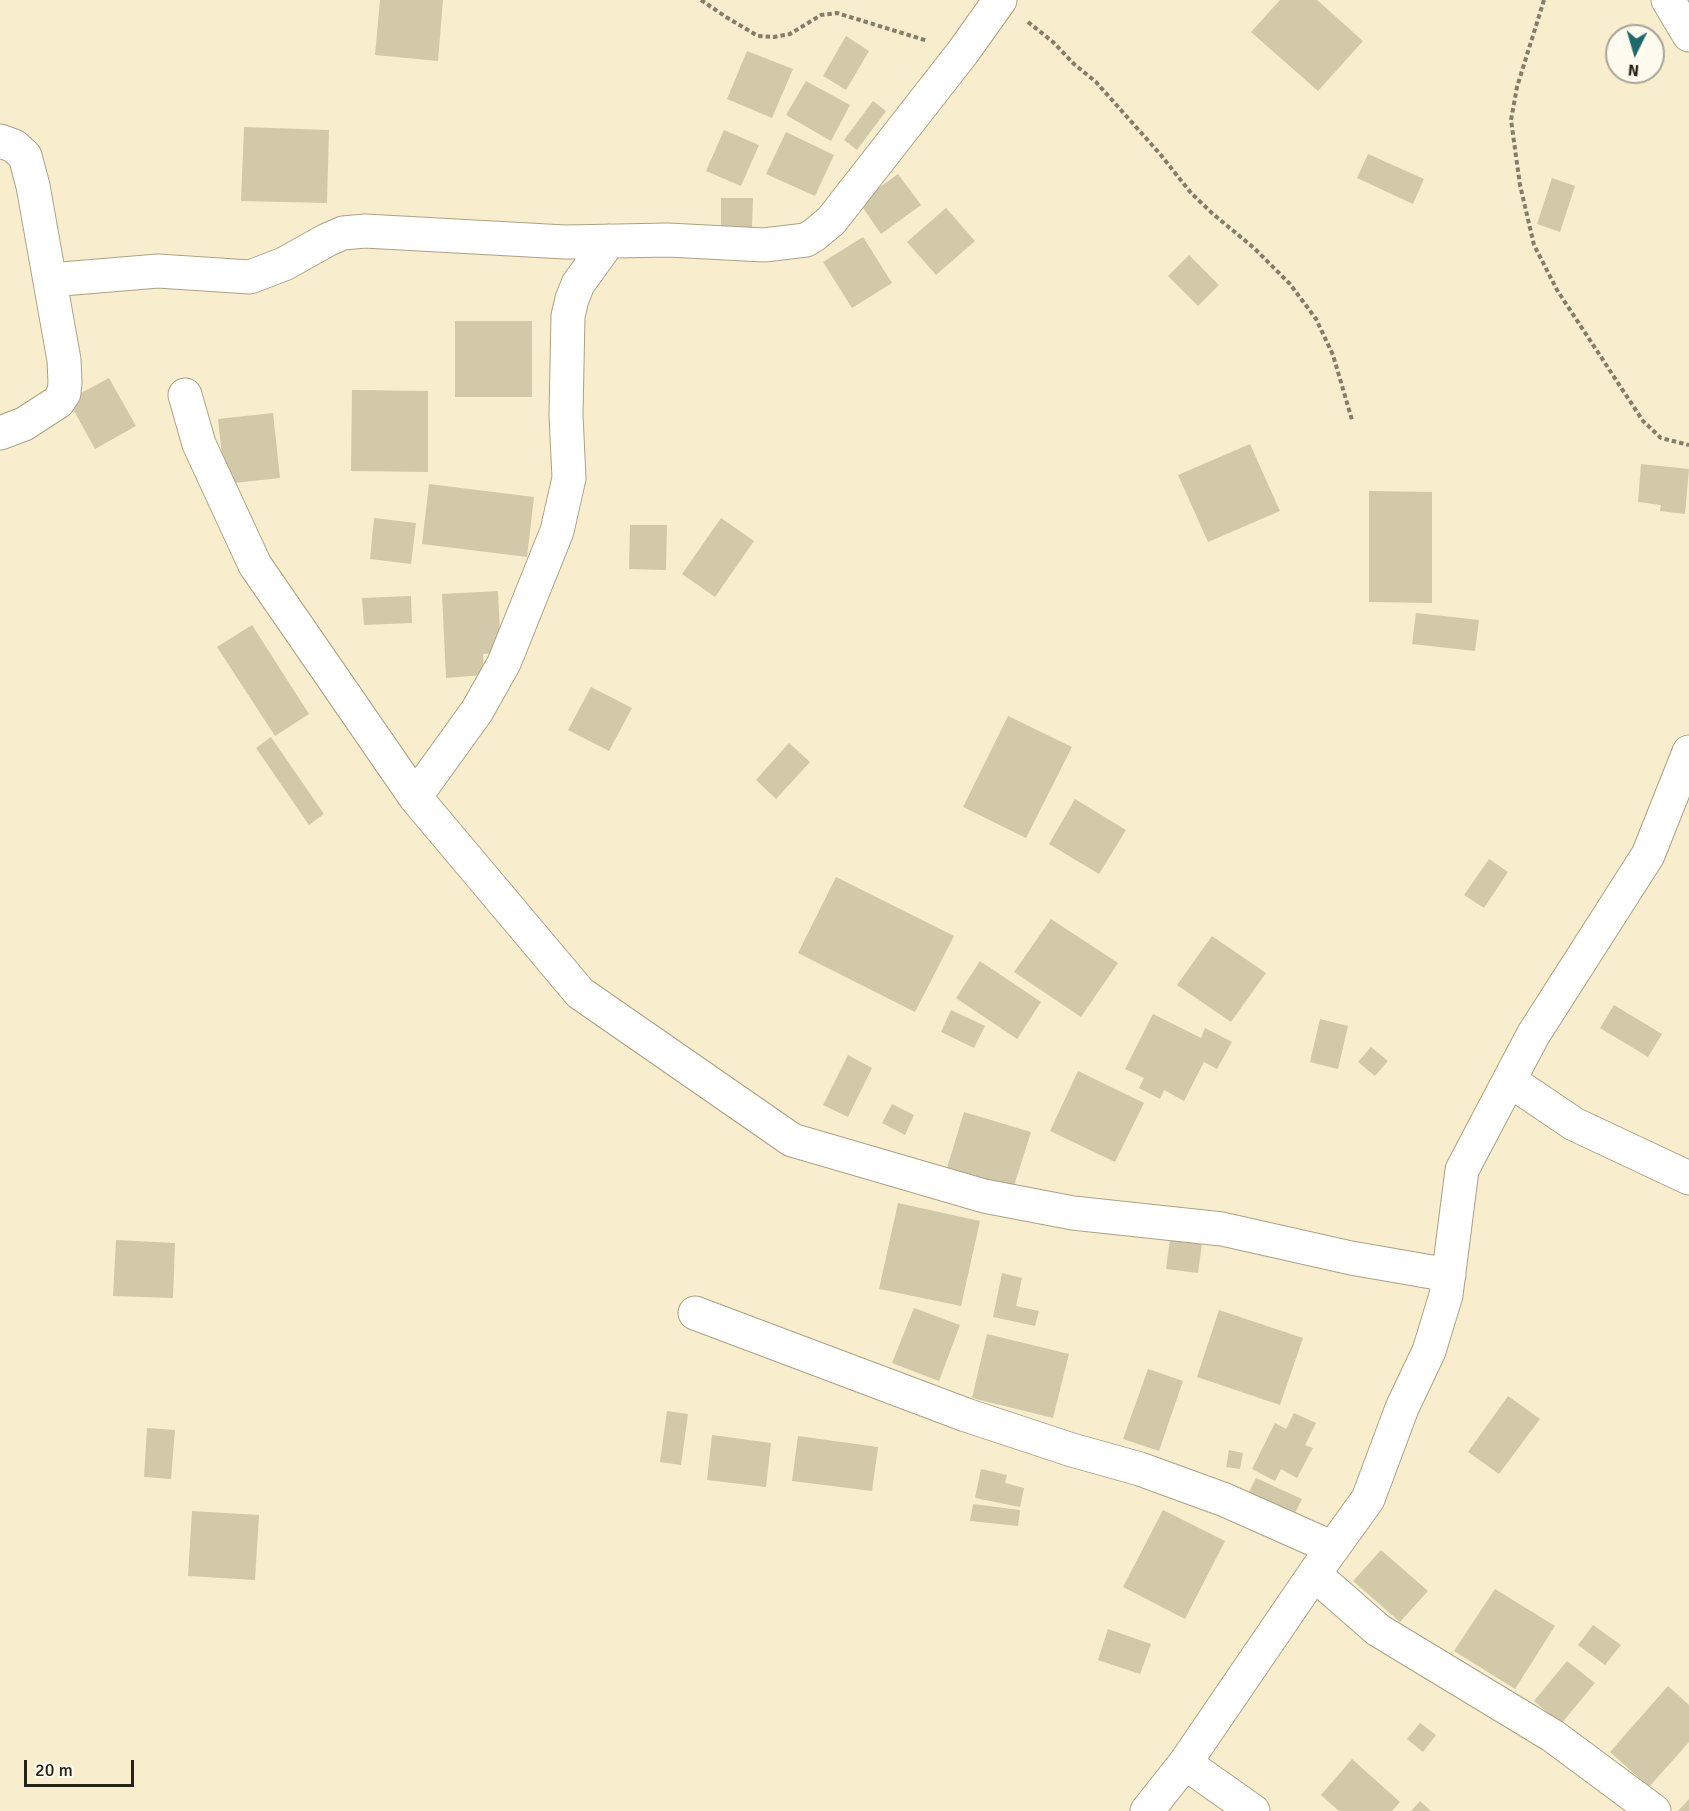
<!DOCTYPE html>
<html>
<head>
<meta charset="utf-8">
<style>
	body { margin:0 }
	#map { position:relative; width:1689px; height:1811px; overflow:hidden; background:#f8eecd; font-family:Signika,sans-serif }
	canvas { display:block }
	.north { position:absolute; left:1605px; top:24px; width:60px; height:60px; box-sizing:border-box; background:#fffbee; border:2px solid #a8a498; border-radius:50%; rotate:185deg; font-size:16px; font-weight:700; line-height:24px; text-align:center; color:#252216 }
	.north::after { content:''; display:block; margin:auto; width:21px; height:27px; background:#1c6969; clip-path:polygon(50% 0,100% 100%,50% 72%,0 100%) }
	.scale { position:absolute; left:24px; top:1760px; width:110px; height:27px; box-sizing:border-box; border:3px solid #252216; border-top:0; padding-left:8px; font-size:18px; line-height:21px; white-space:nowrap; color:#252216; -webkit-text-stroke:4px #fffbee; paint-order:stroke }
</style>
</head>
<body>
<div id="map">
<canvas width="1689" height="1811"></canvas>
<div class="north">N</div>
<div class="scale">20 m</div>
</div>
<script>
const g = document.querySelector('canvas').getContext('2d');
g.lineJoin = 'round';
function fill(path, color) { g.fillStyle = color; g.fill(path, 'evenodd'); }
const poly = rows => new Path2D(rows.map(r => 'M' + r).join(''));
function stroke(path, color, width, dash) { g.strokeStyle = color; g.lineWidth = width; g.lineCap = dash ? 'butt' : 'round'; g.setLineDash(dash || []); g.stroke(path); }
fill(poly([
	[380,0,443,0,438,61,375,55],
	[1280,0,1317,0,1363,41,1318,91,1251,32],
	[846,36,869,51,846,90,823,76],
	[747,51,793,69,772,118,727,99],
	[806,81,850,105,831,141,786,115],
	[873,101,886,111,857,150,844,140],
	[244,127,329,130,327,203,241,201],
	[724,130,759,145,741,186,706,171],
	[786,132,834,155,815,196,766,174],
	[1368,154,1424,179,1413,204,1357,178],
	[898,174,921,205,881,234,859,202],
	[1552,178,1575,186,1560,232,1537,224],
	[721,198,753,198,752,227,721,227],
	[946,208,975,241,936,275,907,242],
	[863,237,892,283,852,308,823,262],
	[1189,255,1219,285,1198,306,1168,276],
	[455,321,532,321,532,397,455,397],
	[109,378,136,426,95,449,68,400],
	[352,390,428,391,428,472,351,471],
	[273,413,280,478,225,484,218,419],
	[1250,444,1280,511,1208,542,1178,475],
	[1641,464,1689,469,1685,514,1660,511,1661,505,1638,502],
	[429,484,534,497,527,557,422,544],
	[1369,491,1432,492,1432,603,1369,602],
	[374,518,416,523,411,564,370,559],
	[721,518,754,541,715,597,682,574],
	[630,525,667,525,666,570,629,569],
	[498,591,501,653,483,654,484,675,446,678,442,594],
	[411,596,412,623,364,625,362,598],
	[1416,613,1479,620,1475,651,1412,644],
	[252,625,309,714,275,736,217,647],
	[591,687,632,708,609,751,568,730],
	[1008,716,1072,747,1026,838,963,807],
	[271,737,324,814,309,825,256,748],
	[789,743,810,762,776,799,756,780],
	[1075,799,1126,830,1099,874,1049,844],
	[1489,859,1508,872,1484,908,1464,895],
	[836,877,954,936,915,1012,798,953],
	[1051,919,1118,963,1081,1017,1014,972],
	[1212,936,1266,973,1231,1022,1177,985],
	[980,961,1041,1002,1017,1039,956,998],
	[1614,1005,1662,1034,1648,1057,1600,1028],
	[951,1010,985,1026,974,1048,941,1032],
	[1153,1014,1201,1038,1205,1028,1232,1042,1217,1069,1204,1062,1184,1101,1164,1090,1160,1099,1139,1088,1144,1078,1125,1069],
	[1320,1019,1348,1026,1338,1069,1310,1062],
	[1371,1047,1388,1061,1375,1076,1358,1062],
	[848,1055,872,1068,848,1117,823,1105],
	[1078,1071,1144,1103,1115,1162,1050,1131],
	[892,1104,914,1115,905,1135,882,1123],
	[964,1112,1031,1132,1013,1189,947,1168],
	[898,1203,980,1221,961,1306,879,1289],
	[1170,1239,1202,1243,1198,1273,1166,1269],
	[116,1240,175,1243,173,1298,113,1296],
	[1002,1273,1022,1278,1016,1306,1039,1311,1035,1326,993,1317],
	[914,1308,960,1325,939,1381,892,1363],
	[1219,1310,1303,1338,1280,1405,1197,1377],
	[987,1334,1069,1354,1053,1418,972,1398],
	[1148,1369,1183,1381,1159,1451,1123,1439],
	[1508,1396,1540,1419,1499,1474,1468,1452],
	[667,1411,688,1414,681,1465,660,1462],
	[1294,1413,1316,1423,1305,1445,1313,1448,1297,1478,1281,1469,1275,1481,1252,1469,1275,1423,1286,1429],
	[147,1428,175,1430,171,1479,144,1477],
	[712,1435,771,1443,766,1487,707,1480],
	[798,1436,878,1447,872,1491,792,1481],
	[1229,1450,1243,1453,1240,1469,1226,1467],
	[981,1469,1007,1475,1005,1483,1024,1488,1020,1507,975,1498],
	[1256,1478,1302,1499,1290,1523,1244,1502],
	[973,1504,1020,1510,1018,1526,970,1521],
	[1163,1510,1225,1541,1185,1619,1123,1587],
	[192,1511,259,1515,255,1580,188,1576],
	[1381,1550,1428,1591,1400,1622,1353,1581],
	[1495,1589,1555,1626,1515,1689,1454,1651],
	[1593,1625,1621,1645,1605,1665,1578,1645],
	[1108,1629,1151,1644,1140,1674,1098,1660],
	[1567,1661,1595,1683,1561,1724,1534,1701],
	[1668,1686,1689,1705,1689,1742,1649,1787,1610,1752],
	[1420,1723,1436,1735,1423,1752,1407,1739],
	[1352,1759,1400,1802,1392,1811,1339,1811,1321,1795],
	[1689,1799,1689,1811,1678,1811],
	[1420,1801,1431,1811,1411,1811]
]), '#d2c9a9');
const minor = poly([
	[1668,0,1689,35],
	[0,141,14,146,25,156,33,186,64,360,65,382,64,393,58,402,24,424,0,433],
	[50,280,158,271,250,277,284,264,327,240,343,233,365,231,565,242,668,240,764,245,806,240,814,235,831,221,963,52,1000,0],
	[185,395,199,444,255,565,415,797,580,993,792,1140,984,1196,1073,1213,1222,1229,1351,1258,1449,1275],
	[415,797,477,711,504,663,557,531,569,478,566,415,568,316,572,299,578,284,609,241],
	[1509,1080,1574,1124,1689,1178],
	[695,1313,966,1415,1072,1450,1140,1469,1225,1500,1333,1548],
	[1314,1574,1378,1630,1553,1736,1654,1811],
	[1185,1763,1253,1811],
	[1147,1811,1185,1763,1314,1574,1368,1499,1402,1408,1429,1351,1446,1295,1462,1170,1533,1035,1648,855,1689,752]
]);
stroke(minor, '#aba283', 35);
stroke(poly([
	[701,0,726,17,758,36,774,37,790,34,821,15,837,13,928,41],
	[1544,0,1517,87,1511,120,1520,185,1534,245,1557,290,1643,421,1661,438,1689,445],
	[1028,22,1053,42,1074,64,1096,82,1160,154,1191,193,1213,214,1254,248,1290,284,1316,319,1333,355,1352,420]
]), '#847e69', 4, [4.5, 3]);
stroke(minor, '#fff', 33);
</script>
</body>
</html>
